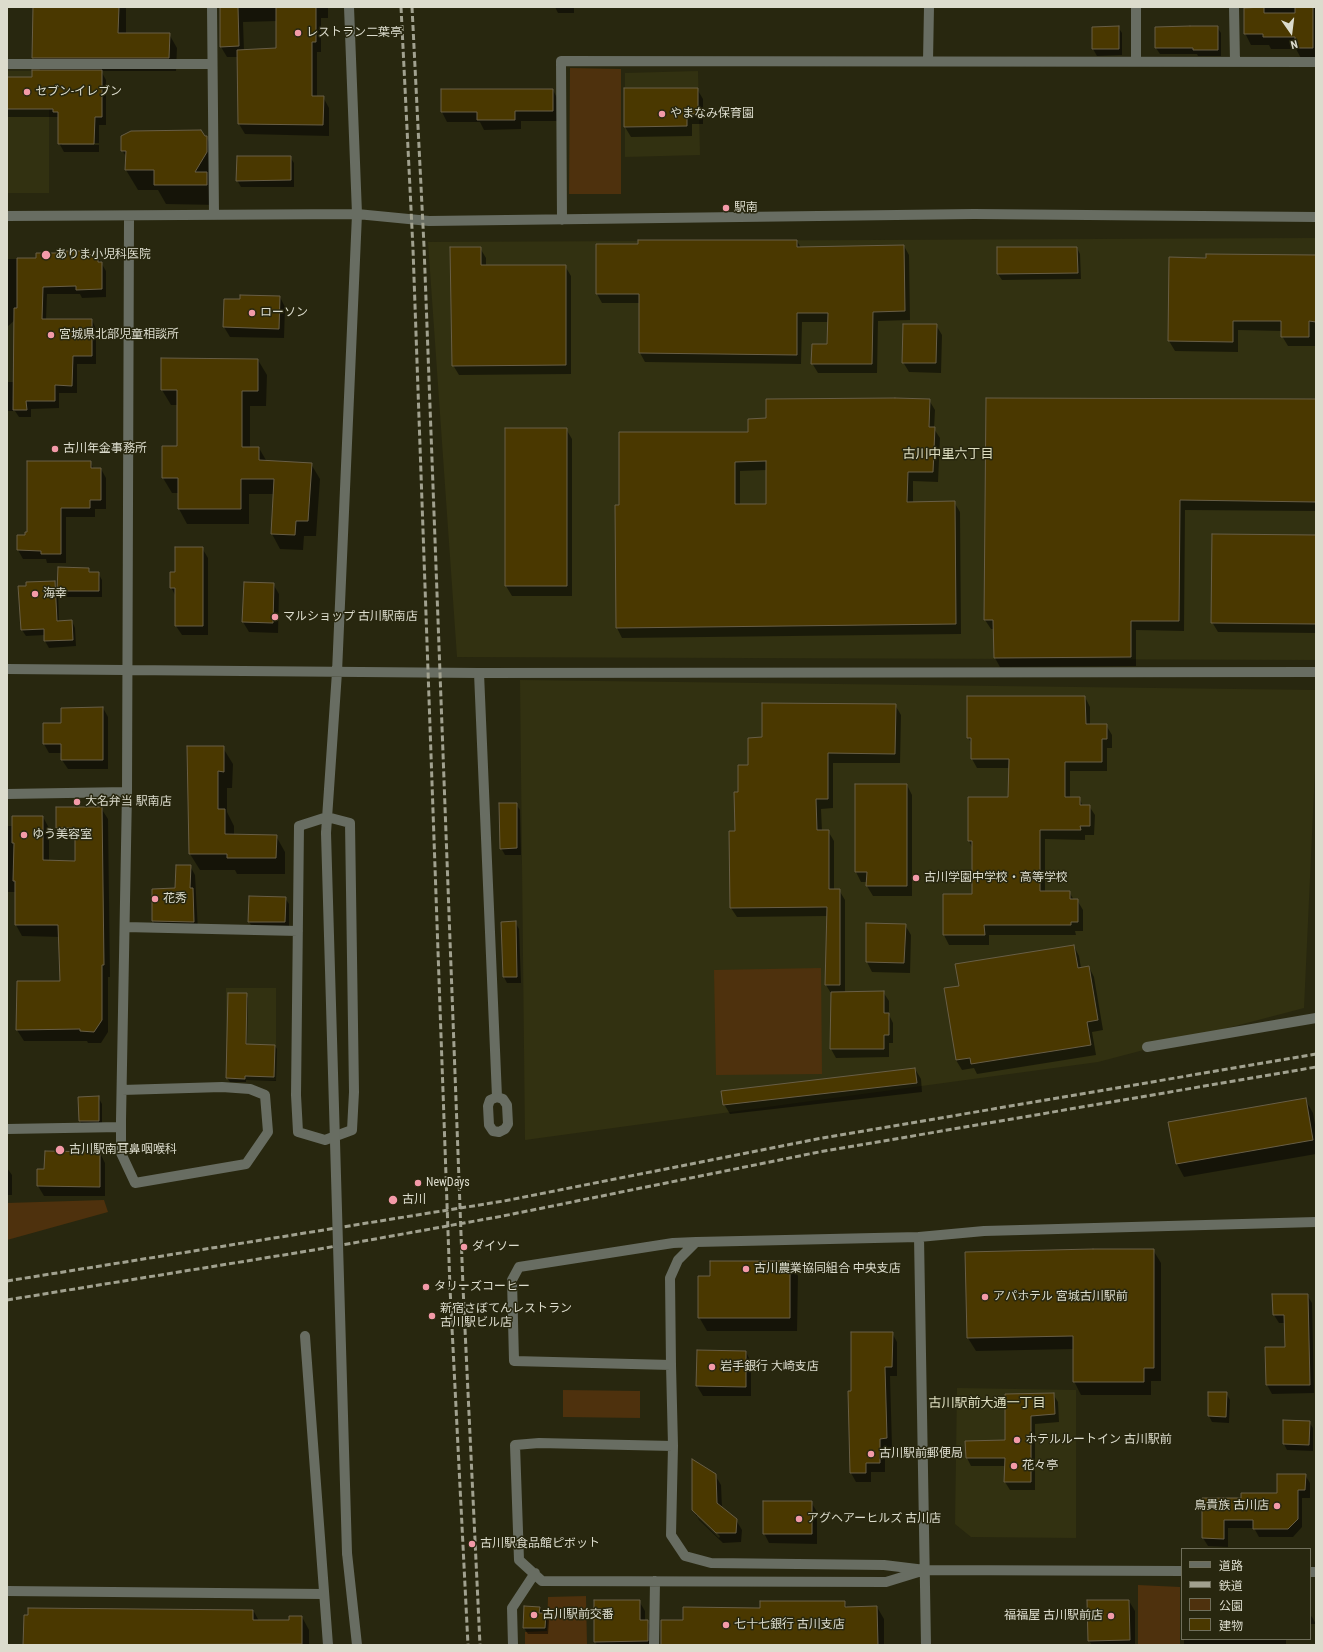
<!DOCTYPE html>
<html>
<head>
<meta charset="utf-8">
<style>
	body { margin:0 }
	#map { position:relative; width:1323px; height:1652px; overflow:hidden; background:#28270f; font-family:"Roboto Condensed","Noto Sans JP",sans-serif }
	canvas { display:block }
	.frame { position:absolute; inset:0; border:8px solid #dcdccd; pointer-events:none }
	.legend { position:absolute; left:1181px; top:1548px; width:130px; height:92px; box-sizing:border-box; background:#28270f; border:1px solid #706f5b; margin:0; padding:5px 7px; list-style:none; font-size:12px; color:#dcdccd }
	.legend li { display:flex; align-items:center; gap:8px; height:20px }
	.legend b { width:20px; border:1px solid #706f5b }
	.north { position:absolute; left:1271px; top:12px; width:40px; height:40px; -webkit-text-stroke:3px #28270f; paint-order:stroke; rotate:166deg; font-size:11px; font-weight:700; line-height:16px; text-align:center; color:#dcdccd }
	.north::after { content:''; display:block; margin:auto; width:14px; height:18px; background:#dcdccd; clip-path:polygon(50% 0,100% 100%,50% 72%,0 100%) }
</style>
</head>
<body>
<div id="map">
<canvas width="1323" height="1652"></canvas>
<div class="frame"></div>
<ul class="legend">
<li><b style="height:5px;background:#686d62"></b>道路</li>
<li><b style="height:5px;background:#a1a18f"></b>鉄道</li>
<li><b style="height:11px;background:#4e310d"></b>公園</li>
<li><b style="height:11px;background:#4a3800"></b>建物</li>
</ul>
<div class="north">N</div>
</div>
<script>
const g = document.querySelector('canvas').getContext('2d');
g.lineJoin = 'round';
function fill(path, color) { g.fillStyle = color; g.fill(path, 'evenodd'); }
const poly = rows => new Path2D(rows.map(r => 'M' + r).join(''));
function stroke(path, color, width, dash) { g.strokeStyle = color; g.lineWidth = width; g.lineCap = dash ? 'butt' : 'round'; g.setLineDash(dash || []); g.stroke(path); }
function label(font, color, halo, rows, align = 'center') {
  g.font = font + ' "Roboto Condensed","Noto Sans JP",sans-serif'; g.lineWidth = 3; g.setLineDash([]); g.textBaseline = 'middle'; g.strokeStyle = halo; g.fillStyle = color; for (const [text, x, y, turn = 0] of rows) {
    g.save(); g.translate(x, y); g.rotate((+turn || 0) * Math.PI / 180); g.textAlign = isNaN(turn) ? turn : align; if (halo) g.strokeText(text, 0, 0); g.fillText(text, 0, 0); g.restore();
  }
}
fill(poly([
	[7,71,49,71,49,193,7,193],
	[698,71,700,155,625,157,625,73],
	[1316,238,1316,660,457,657,428,242],
	[520,680,1316,690,1316,748,1304,1008,1098,1062,525,1140],
	[226,988,276,988,276,1080,226,1080],
	[957,1388,1076,1390,1076,1538,971,1537,955,1524]
]), '#323111');
fill(poly([
	[570,68,621,69,621,194,569,194],
	[821,968,822,1074,716,1075,714,970],
	[104,1200,108,1212,7,1240,7,1203],
	[563,1390,640,1391,640,1418,563,1417],
	[1138,1585,1180,1587,1180,1645,1138,1645],
	[586,1596,587,1645,525,1645,525,1632,547,1631,548,1597]
]), '#4e310d');
fill(poly([
	[34,7,126,7,126,34,169,34,177,48,176,71,101,71,106,80,106,125,99,125,99,143,62,143,62,145,99,145,99,152,64,152,59,143,58,117,7,117,7,78,33,78,41,72,33,57],
	[221,7,328,7,328,18,321,18,321,52,317,52,317,97,323,97,329,108,329,136,245,134,239,124,238,57,227,57,221,47],
	[277,21,277,49,244,51,243,22],
	[555,7,574,7,574,13,558,13],
	[1260,7,1316,7,1316,60,1302,60,1296,49,1271,49,1269,45,1251,45,1245,33],
	[1093,27,1118,27,1122,33,1122,55,1097,56,1093,49],
	[1217,27,1221,33,1221,56,1198,56,1197,54,1160,54,1156,48],
	[697,89,703,99,703,124,692,124,692,136,631,137,625,127],
	[553,90,558,100,558,121,521,121,521,129,484,130,480,122,447,122,442,112],
	[206,137,218,157,218,205,166,204,158,190,138,190,126,170,127,158,122,150],
	[290,157,294,163,294,187,241,187,237,180],
	[797,241,801,248,904,246,909,255,910,320,878,321,877,373,818,373,812,363,828,345,829,322,802,322,801,364,645,362,640,353,640,303,602,303,597,294,640,245],
	[480,248,486,258,486,266,565,266,571,276,571,374,459,375,453,365],
	[1077,248,1080,254,1081,279,1002,280,998,274],
	[87,252,90,256,97,256,106,271,106,297,82,298,80,294,47,294,46,320,92,320,96,329,96,364,77,364,77,393,59,393,59,408,31,409,31,417,19,417,15,411,7,411,7,382,14,382,15,320,7,327,7,259,37,259],
	[1316,256,1316,346,1288,346,1282,336,1282,331,1238,330,1238,352,1175,351,1169,341,1170,258],
	[280,297,285,307,284,338,230,337,224,327],
	[936,325,942,335,941,373,909,372,903,362],
	[258,360,267,375,266,406,250,406,250,448,259,448,267,462,311,464,320,479,316,536,304,536,303,550,280,549,272,534,274,494,249,494,249,524,187,524,179,509,179,493,172,493,163,478,178,448,178,405,171,405,162,390],
	[929,400,935,410,934,429,940,438,938,482,913,481,913,503,954,502,960,512,961,634,622,638,617,628,620,506,749,433,767,419],
	[767,470,767,505,740,505,740,471],
	[1316,400,1316,511,1185,510,1184,631,1136,630,1136,666,1000,667,995,658,994,629,991,629,985,620],
	[506,429,566,429,572,439,572,596,512,596,506,586],
	[90,462,94,469,101,469,106,478,106,509,95,509,95,517,66,517,66,563,47,563,46,559,23,559,18,550,18,536,26,536],
	[1316,536,1316,633,1218,632,1212,622],
	[202,548,208,558,208,635,182,635,176,626,176,597,171,587,176,573],
	[88,569,91,573,98,573,102,580,102,597,62,597,58,590,59,622,72,621,75,628,76,646,49,648,45,641,45,635,26,636,22,630,54,582,58,590],
	[273,584,279,594,278,633,249,632,243,622],
	[1085,697,1090,707,1090,725,1106,725,1112,735,1112,748,1107,748,1107,771,1070,771,1070,798,1079,798,1083,806,1089,806,1095,815,1094,835,1085,835,1085,840,1045,839,1045,892,1069,892,1074,900,1077,900,1083,910,1083,931,1075,931,1076,935,989,935,989,945,949,945,944,935,944,895,973,895,973,849,969,841,1009,798,1009,768,977,768,972,759,972,744,968,737],
	[895,705,901,715,900,763,833,763,833,808,821,809,822,831,828,831,834,841,834,890,839,890,845,900,845,993,883,992,889,1001,889,1015,893,1023,893,1043,889,1043,889,1057,836,1058,831,1049,832,995,826,985,828,916,737,917,731,908,739,793,749,766,763,738],
	[103,708,108,717,108,769,68,769,62,760,62,753,49,753,44,744,44,724,62,724],
	[223,748,233,764,232,788,227,788,227,812,234,826,234,836,276,836,285,852,285,874,237,874,235,870,200,870,190,854],
	[856,785,907,785,912,795,912,896,873,896,867,886,867,882,861,882,856,872],
	[516,804,520,810,521,855,505,855,501,848],
	[101,808,108,819,110,977,108,977,108,1032,101,1043,88,1043,87,1041,24,1041,17,1030,61,982,60,937,22,936,16,925,16,892,7,892,7,826,13,826,43,817,49,828,49,861,76,862,76,840,64,840,57,828],
	[190,866,195,875,198,931,158,930,153,921,176,889],
	[285,898,289,904,289,929,253,928,249,922],
	[515,922,519,929,521,983,507,983,504,977],
	[905,925,911,935,910,973,872,972,867,962],
	[1074,946,1079,956,1081,968,1089,967,1094,977,1103,1030,1092,1032,1096,1055,977,1074,974,1068,962,1070,956,1060,945,989,960,987],
	[246,994,248,998,247,1045,275,1046,277,1049,276,1081,246,1080,246,1082,230,1082,227,1078],
	[915,1069,921,1079,922,1092,730,1114,724,1104],
	[98,1097,102,1104,102,1127,83,1127,80,1121],
	[1305,1099,1313,1113,1316,1130,1316,1154,1184,1177,1177,1164],
	[100,1153,105,1163,105,1196,44,1196,38,1186,45,1170],
	[7,1168,12,1175,12,1195,7,1195],
	[1153,1250,1161,1263,1161,1381,1151,1381,1151,1395,1081,1395,1074,1381,1074,1349,976,1351,968,1338],
	[790,1262,798,1276,797,1331,707,1331,699,1317,711,1277],
	[1307,1295,1312,1303,1314,1393,1272,1394,1267,1385,1266,1348,1286,1348,1286,1323,1279,1323,1274,1315],
	[892,1333,897,1342,897,1376,890,1376,892,1447,885,1448,885,1472,871,1472,871,1482,856,1482,851,1473,852,1392],
	[746,1352,751,1362,751,1396,703,1396,697,1386],
	[1226,1393,1230,1400,1229,1423,1212,1422,1209,1416],
	[1053,1394,1058,1402,1059,1422,1035,1424,1035,1490,1010,1490,1005,1482,1006,1466,971,1466,967,1458,966,1442,1006,1441],
	[1309,1422,1313,1428,1313,1451,1287,1450,1284,1444],
	[715,1475,721,1485,722,1508,736,1520,742,1530,741,1542,723,1543,699,1520,693,1510],
	[697,1514,720,1536,719,1538,697,1517],
	[1305,1475,1310,1483,1310,1498,1302,1498,1302,1527,1293,1537,1259,1537,1254,1528,1228,1528,1228,1547,1208,1546,1203,1538,1242,1499,1278,1494],
	[811,1502,817,1512,817,1544,769,1543,764,1533],
	[639,1601,645,1611,645,1621,647,1621,653,1630,653,1645,597,1645,595,1641],
	[1129,1601,1135,1611,1135,1645,1092,1645,1089,1641],
	[844,1602,848,1608,877,1607,884,1619,884,1645,662,1645,684,1621,761,1609],
	[539,1608,549,1620,548,1634,528,1634,524,1628],
	[253,1610,259,1621,290,1621,302,1617,309,1630,309,1645,24,1645,25,1616],
	[1310,1615,1312,1617,1316,1624,1310,1624],
	[1184,1639,1286,1639,1286,1645,1304,1645,1184,1645]
]), '#0007');
const building = poly([
	[33,7,119,7,118,33,170,33,169,58,32,58,33,7],
	[220,7,238,7,239,46,220,47,220,7],
	[276,7,316,7,316,42,312,42,312,96,324,96,323,125,238,124,237,50,276,48,276,7],
	[1264,7,1264,13,1295,13,1295,7,1313,7,1313,48,1295,48,1295,37,1263,37,1263,34,1244,34,1244,8,1264,7],
	[1119,26,1119,49,1092,49,1092,27,1119,26],
	[1190,26,1218,26,1218,50,1193,50,1193,48,1155,48,1155,27,1190,26],
	[32,70,102,70,102,117,95,117,94,144,58,144,58,112,53,112,53,109,7,109,7,77,32,77,32,70],
	[624,88,698,88,698,114,687,114,687,126,624,127,624,88],
	[441,89,553,89,553,111,515,111,515,120,477,120,477,112,441,112,441,89],
	[201,130,205,136,207,136,207,152,195,172,207,172,207,185,154,185,154,170,125,170,126,151,121,151,121,136,131,131,201,130],
	[237,156,291,156,291,180,236,181,237,156],
	[638,240,797,240,797,247,904,245,905,311,873,312,872,364,811,364,812,344,827,344,828,313,797,313,797,355,639,353,639,294,596,294,596,244,638,244,638,240],
	[450,247,481,247,481,265,566,265,566,365,452,366,450,247],
	[997,247,1077,247,1078,273,997,274,997,247],
	[66,251,88,251,88,255,98,254,98,262,102,262,102,289,76,290,76,286,43,287,42,319,92,319,92,356,73,356,72,386,55,385,55,401,26,401,27,410,13,410,14,308,17,308,17,258,36,258,36,253,66,253,66,251],
	[1206,254,1316,255,1316,322,1309,321,1309,337,1281,337,1281,321,1233,321,1233,342,1168,341,1169,257,1206,258,1206,254],
	[240,295,280,296,279,329,223,327,224,299,240,299,240,295],
	[903,324,937,324,936,363,902,363,903,324],
	[161,358,258,359,258,391,242,391,242,447,259,447,259,460,312,463,308,521,296,521,295,535,271,534,274,479,241,479,241,509,178,509,178,478,162,478,162,446,177,446,177,390,161,390,161,358],
	[895,398,930,399,929,427,935,427,933,472,908,472,907,502,955,501,956,624,616,628,615,505,619,505,619,432,748,432,748,419,766,418,766,399,895,398],
	[766,461,766,504,735,504,735,462,766,461],
	[986,398,1316,399,1316,502,1180,500,1179,621,1131,621,1131,657,994,658,993,620,984,620,986,398],
	[505,428,567,428,567,586,505,586,505,428],
	[27,461,91,461,91,468,101,468,101,500,90,500,90,508,61,508,61,554,41,554,41,551,17,550,17,535,25,535,25,532,27,532,27,461],
	[1212,534,1316,535,1316,624,1211,623,1212,534],
	[175,547,203,547,203,626,175,626,175,588,170,588,170,572,175,572,175,547],
	[58,567,89,568,89,572,99,572,99,591,57,591,58,567],
	[55,581,57,621,72,620,73,640,44,641,44,629,21,630,18,586,26,586,26,582,55,581],
	[244,582,274,583,273,623,242,622,244,582],
	[967,696,1085,696,1086,724,1107,724,1107,739,1102,739,1102,762,1065,762,1065,797,1080,797,1080,805,1090,805,1090,826,1080,826,1081,830,1040,830,1040,891,1070,891,1070,899,1078,899,1078,922,1071,922,1071,925,984,925,985,935,943,935,943,894,972,894,972,841,968,841,968,797,1008,797,1009,759,971,759,971,738,967,738,967,696],
	[762,703,896,704,895,754,828,753,828,799,816,799,817,830,829,830,829,889,840,889,840,985,825,985,827,907,730,908,729,831,735,831,734,792,738,792,738,765,748,765,748,738,762,737,762,703],
	[103,707,103,760,61,760,61,744,43,744,43,723,61,723,61,708,103,707],
	[187,746,224,746,224,772,218,771,218,809,225,809,225,834,277,835,276,858,227,858,227,854,189,854,187,746],
	[855,784,907,784,907,886,866,886,867,872,855,872,855,784],
	[499,803,517,803,517,848,500,849,499,803],
	[56,807,102,807,104,965,102,965,102,1020,94,1032,80,1031,80,1029,16,1030,17,981,60,981,58,925,15,925,15,881,13,881,14,843,12,843,12,816,43,816,43,860,75,861,75,828,56,828,56,807],
	[176,865,191,865,190,888,193,888,194,922,152,921,152,889,175,888,176,865],
	[249,896,286,897,285,922,248,922,249,896],
	[516,921,517,977,503,977,501,922,516,921],
	[866,923,906,924,904,963,866,962,866,923],
	[1074,945,1078,968,1089,966,1098,1020,1087,1022,1091,1045,971,1064,970,1058,956,1060,944,988,959,986,955,964,1074,945],
	[884,991,884,1013,889,1013,889,1035,884,1035,884,1049,830,1049,831,992,884,991],
	[228,993,247,993,246,1044,275,1045,274,1077,245,1076,245,1079,226,1078,228,993],
	[915,1068,917,1083,723,1105,721,1091,915,1068],
	[99,1096,99,1121,79,1121,78,1097,99,1096],
	[1306,1098,1313,1140,1176,1164,1168,1122,1306,1098],
	[45,1151,100,1152,100,1187,37,1186,37,1169,44,1169,45,1151],
	[1093,1249,1154,1249,1154,1368,1144,1368,1144,1382,1073,1382,1073,1336,967,1338,965,1252,1093,1249],
	[710,1261,790,1261,790,1318,698,1318,698,1276,710,1276,710,1261],
	[1272,1294,1308,1294,1310,1385,1266,1385,1265,1347,1285,1347,1284,1315,1273,1315,1272,1294],
	[851,1332,893,1332,892,1367,885,1367,887,1438,880,1439,880,1463,866,1463,866,1473,850,1473,848,1391,851,1391,851,1332],
	[697,1350,746,1351,746,1387,696,1386,697,1350],
	[1208,1392,1227,1392,1226,1417,1208,1416,1208,1392],
	[1054,1393,1055,1414,1031,1416,1031,1482,1004,1482,1005,1458,966,1458,965,1441,1005,1440,1005,1394,1054,1393],
	[1283,1420,1310,1421,1309,1445,1283,1444,1283,1420],
	[692,1459,716,1474,717,1503,737,1519,736,1533,716,1533,692,1510,692,1459],
	[1277,1474,1306,1474,1305,1490,1298,1490,1298,1519,1288,1529,1253,1529,1253,1520,1224,1520,1224,1539,1202,1538,1202,1498,1241,1498,1241,1493,1277,1493,1277,1474],
	[763,1501,812,1501,812,1534,763,1534,763,1501],
	[594,1600,640,1600,640,1620,648,1620,648,1641,594,1642,594,1600],
	[1087,1600,1129,1600,1130,1640,1088,1641,1087,1600],
	[760,1601,845,1601,845,1607,877,1606,878,1645,661,1645,661,1620,683,1620,683,1607,760,1608,760,1601],
	[524,1606,540,1607,539,1613,546,1613,545,1628,523,1628,524,1606],
	[28,1608,253,1610,253,1620,289,1620,289,1616,302,1616,302,1644,23,1645,24,1615,28,1615,28,1608]
]);
fill(building, '#4a3800');
stroke(building, '#685e46', 1);
stroke(poly([
	[212,7,214,215],
	[1234,7,1235,62],
	[928,61,929,7],
	[1136,62,1136,7],
	[7,64,212,64],
	[7,216,357,214,429,221,974,214,1316,217],
	[562,220,561,61,1316,62],
	[7,669,479,673,1316,672],
	[479,673,497,1097],
	[7,794,127,792],
	[327,817,350,823,354,1092,352,1130,325,1140,298,1132,296,1095,299,826,327,817],
	[326,833,337,672,357,214,349,7],
	[125,927,298,931],
	[1147,1047,1316,1018],
	[122,1090,222,1087,250,1089,265,1095,268,1132,246,1164,135,1183,121,1153,121,1120,127,792,129,216],
	[497,1097,503,1099,507,1105,508,1124,505,1129,499,1132,493,1131,489,1125,488,1106,490,1100,497,1097],
	[7,1129,121,1127],
	[696,1242,673,1243,519,1267,512,1280,514,1361,671,1365,670,1278,678,1260,696,1242,919,1237],
	[305,1336,328,1645],
	[671,1365,673,1446],
	[347,1553,357,1645],
	[925,1570,886,1582,542,1581,519,1560,515,1445,539,1443,673,1446,671,1535,685,1556,711,1563,884,1565,925,1570,1182,1571],
	[1310,1572,1316,1572],
	[7,1591,323,1594],
	[513,1645,512,1608,535,1573],
	[654,1645,655,1581],
	[926,1645,919,1237,984,1231,1316,1222]
]), '#686d62', 10);
stroke(poly([
	[401,7,413,249,450,1288,468,1645],
	[412,7,424,246,463,1287,480,1645],
	[7,1281,504,1201,817,1139,1316,1054],
	[7,1300,314,1250,503,1216,819,1152,1316,1067]
]), '#a1a18f', 3, [6, 3]);
stroke(poly([
	[326,833,347,1553]
]), '#686d62', 10);
for (const [x, y, r, color] of [
	[298,33,4,"#f39aa8"],
	[27,92,4,"#f39aa8"],
	[662,114,4,"#f39aa8"],
	[726,208,4,"#f39aa8"],
	[46,255,5,"#f39aa8"],
	[252,313,4,"#f39aa8"],
	[51,335,4,"#f39aa8"],
	[55,449,4,"#f39aa8"],
	[35,594,4,"#f39aa8"],
	[275,617,4,"#f39aa8"],
	[77,802,4,"#f39aa8"],
	[24,835,4,"#f39aa8"],
	[916,878,4,"#f39aa8"],
	[155,899,4,"#f39aa8"],
	[60,1150,5,"#f39aa8"],
	[418,1183,4,"#f39aa8"],
	[393,1200,5,"#f39aa8"],
	[464,1247,4,"#f39aa8"],
	[746,1269,4,"#f39aa8"],
	[426,1287,4,"#f39aa8"],
	[985,1297,4,"#f39aa8"],
	[432,1316,4,"#f39aa8"],
	[712,1367,4,"#f39aa8"],
	[1017,1440,4,"#f39aa8"],
	[871,1454,4,"#f39aa8"],
	[1014,1466,4,"#f39aa8"],
	[1277,1506,4,"#f39aa8"],
	[799,1519,4,"#f39aa8"],
	[472,1544,4,"#f39aa8"],
	[534,1615,4,"#f39aa8"],
	[1111,1616,4,"#f39aa8"],
	[726,1625,4,"#f39aa8"]
]) { const dot = new Path2D(); dot.arc(x, y, r, 0, 2 * Math.PI); g.fillStyle = color; g.fill(dot); stroke(dot, '#28270f', 1.5); }
label('12px', '#dcdccd', '#28270f', [
	["レストラン二葉亭",306,33],
	["セブン-イレブン",35,92],
	["やまなみ保育園",670,114],
	["駅南",734,208],
	["ありま小児科医院",55,255],
	["ローソン",260,313],
	["宮城県北部児童相談所",59,335],
	["古川年金事務所",63,449],
	["海幸",43,594],
	["マルショップ 古川駅南店",283,617],
	["大名弁当 駅南店",85,802],
	["ゆう美容室",32,835],
	["古川学園中学校・高等学校",924,878],
	["花秀",163,899],
	["古川駅南耳鼻咽喉科",69,1150],
	["NewDays",426,1183],
	["古川",402,1200],
	["ダイソー",472,1247],
	["古川農業協同組合 中央支店",754,1269],
	["タリーズコーヒー",434,1287],
	["アパホテル 宮城古川駅前",993,1297],
	["新宿さぼてんレストラン",440,1309],
	["古川駅ビル店",440,1323],
	["岩手銀行 大崎支店",720,1367],
	["ホテルルートイン 古川駅前",1025,1440],
	["古川駅前郵便局",879,1454],
	["花々亭",1022,1466],
	["鳥貴族 古川店",1269,1506,"right"],
	["アグヘアーヒルズ 古川店",807,1519],
	["古川駅食品館ピボット",480,1544],
	["古川駅前交番",542,1615],
	["福福屋 古川駅前店",1103,1616,"right"],
	["七十七銀行 古川支店",734,1625]
], 'left');
label('13px', '#dedec0', '#28270f', [
	["古川中里六丁目",948,455],
	["古川駅前大通一丁目",987,1404]
]);
</script>
</body>
</html>
